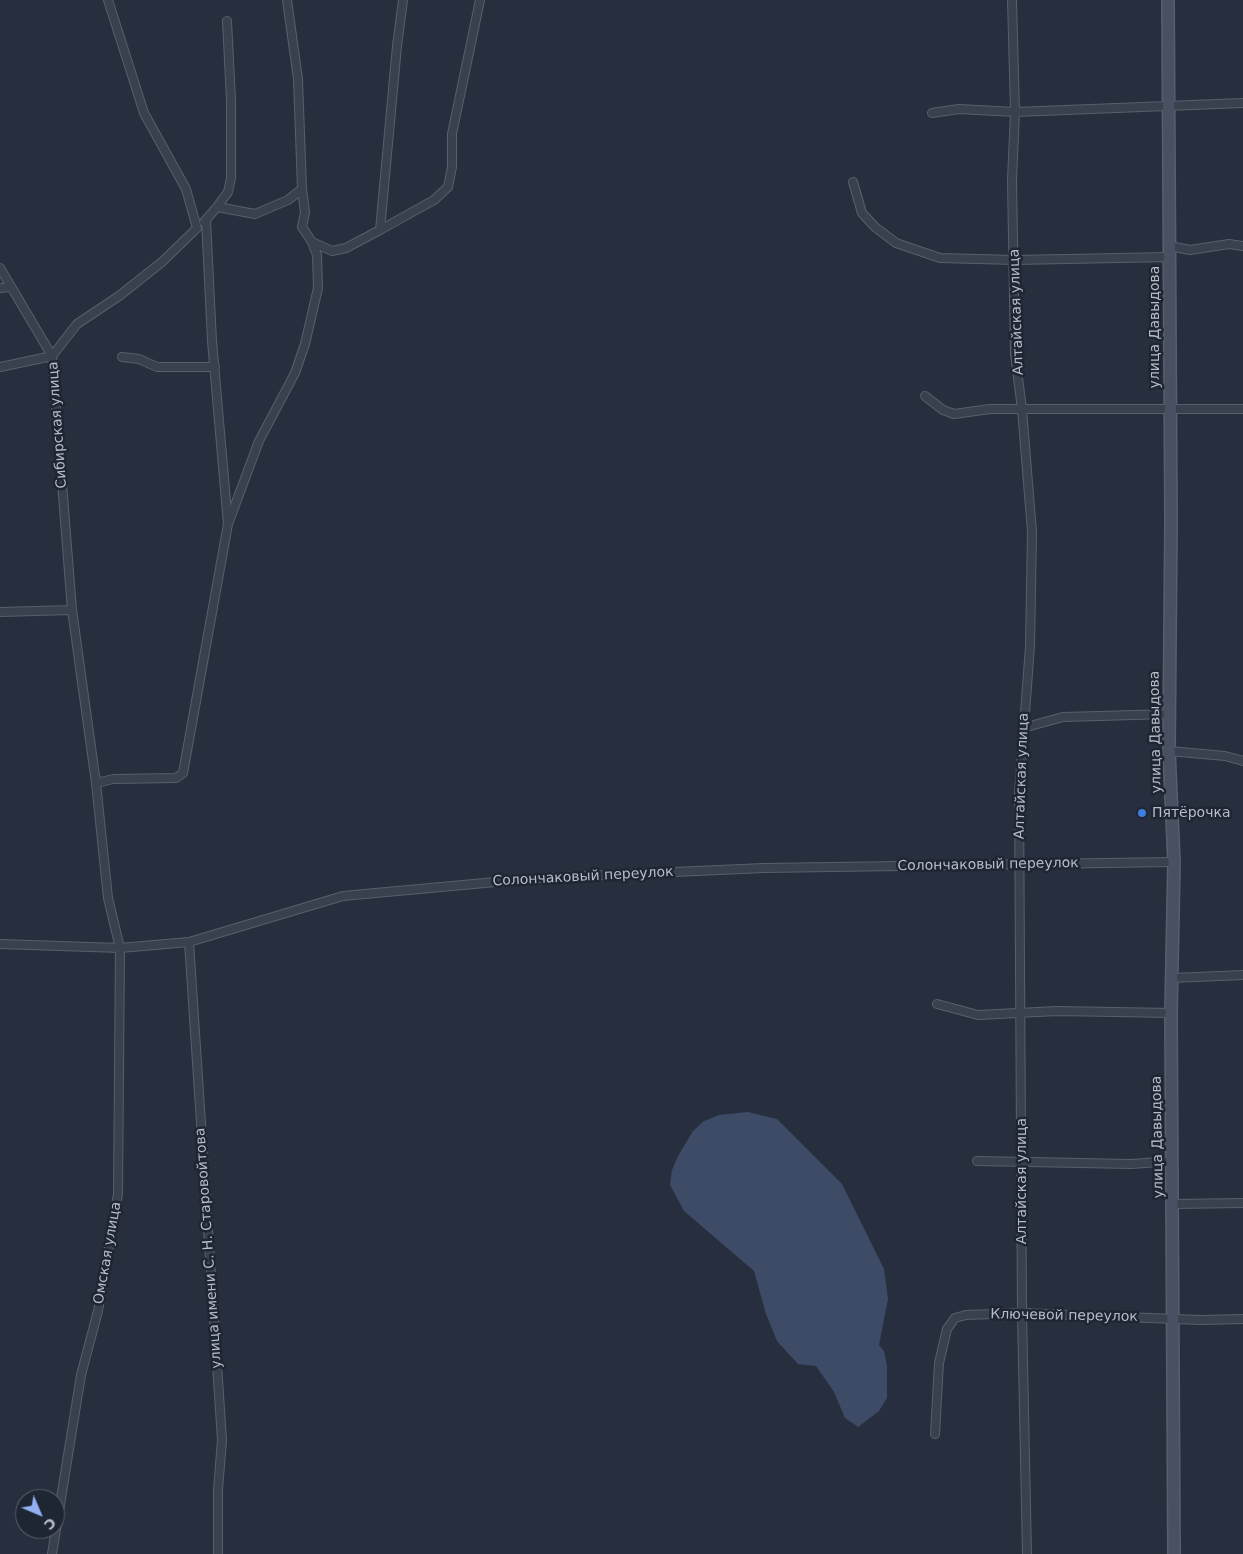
<!DOCTYPE html>
<html>
<head>
<meta charset="utf-8">
<style>
	body { margin:0 }
	#map { position:relative; width:1243px; height:1554px; overflow:hidden; background:#272f3e; font-family:"DejaVu Sans",sans-serif }
	canvas { display:block }
	.north { position:absolute; left:15px; top:1489px; width:50px; height:50px; box-sizing:border-box; background:#1f2633; border:1px solid #5c626f; border-radius:50%; rotate:135deg; font-size:14px; font-weight:700; line-height:20px; text-align:center; color:#b7bcc9 }
	.north::after { content:''; display:block; margin:auto; width:18px; height:22px; background:#93b0f2; clip-path:polygon(50% 0,100% 100%,50% 72%,0 100%) }
</style>
</head>
<body>
<div id="map">
<canvas width="1243" height="1554"></canvas>
<div class="north">С</div>
</div>
<script>
const g = document.querySelector('canvas').getContext('2d');
g.lineJoin = 'round';
function fill(path, color) { g.fillStyle = color; g.fill(path, 'evenodd'); }
const poly = rows => new Path2D(rows.map(r => 'M' + r).join(''));
function stroke(path, color, width, dash) { g.strokeStyle = color; g.lineWidth = width; g.lineCap = dash ? 'butt' : 'round'; g.setLineDash(dash || []); g.stroke(path); }
function label(font, color, halo, rows, align = 'center') {
  g.font = font + ' "DejaVu Sans",sans-serif'; g.lineWidth = 5; g.setLineDash([]); g.textBaseline = 'middle'; g.strokeStyle = halo; g.fillStyle = color; for (const [text, x, y, turn = 0] of rows) {
    g.save(); g.translate(x, y); g.rotate((+turn || 0) * Math.PI / 180); g.textAlign = isNaN(turn) ? turn : align; if (halo) g.strokeText(text, 0, 0); g.fillText(text, 0, 0); g.restore();
  }
}
fill(poly([
	[748,1112,777,1119,842,1184,884,1269,888,1299,879,1345,884,1351,887,1366,887,1398,879,1411,858,1427,845,1418,834,1392,816,1366,798,1364,777,1341,766,1314,754,1271,684,1211,670,1185,672,1170,678,1156,693,1131,704,1121,719,1115]
]), '#3d4b66');
const minor = poly([
	[287,0,298,79,302,189],
	[403,0,397,46,380,230,434,200,448,187,452,167,452,134,480,0],
	[1012,0,1015,112,1012,180,1015,354,1022,409,1032,532,1030,646,1019,793,1022,1313,1027,1554],
	[932,113,959,109,1015,112,1243,103],
	[853,182,862,213,875,227,896,243,940,258,1015,260,1170,257],
	[217,207,228,192,231,178,231,100,227,21],
	[206,220,212,341,228,524,259,441,295,373,305,344,318,288,317,255,312,242],
	[204,222,217,207,255,214,288,200,302,189,305,212,302,227,312,242,332,251,346,248,380,230],
	[1169,246,1190,250,1229,244,1243,246],
	[0,268,52,356,0,367],
	[0,288,10,287],
	[122,357,139,359,157,367,215,367],
	[925,396,943,410,954,414,990,409,1243,409],
	[0,612,72,610],
	[1023,728,1063,717,1170,714],
	[1169,751,1225,756,1243,761],
	[96,783,113,779,176,778,183,773,228,524],
	[189,942,222,1440,218,1490,218,1554],
	[0,944,120,948,189,942,343,896,539,878,764,868,1174,862],
	[1172,978,1243,975],
	[937,1004,978,1015,1057,1011,1171,1013],
	[977,1161,1131,1164,1173,1161],
	[1173,1204,1243,1203],
	[935,1434,939,1363,947,1329,955,1318,966,1315,1022,1313,1201,1320,1243,1319],
	[52,1554,81,1375,98,1311,118,1194,120,948,108,898,96,783,72,610,52,356,77,324,119,296,162,262,197,228,186,189,144,113,108,0]
]);
const secondary = poly([
	[1168,0,1171,521,1169,751,1174,862,1171,1013,1174,1554]
]);
stroke(minor, '#585f6c', 10);
stroke(secondary, '#585f6c', 14);
stroke(minor, '#3a414e', 8);
stroke(secondary, '#495061', 11);
for (const [x, y, r, color] of [
	[1142,813,5,"#3f7fe0"]
]) { const dot = new Path2D(); dot.arc(x, y, r, 0, 2 * Math.PI); g.fillStyle = color; g.fill(dot); stroke(dot, '#1f2633', 2); }
label('14px', '#b7bcc9', '#1f2633', [
	["Алтайская улица",1017,312,-92],
	["улица Давыдова",1155,327,-90],
	["Сибирская улица",58,425,-94],
	["улица Давыдова",1156,732,-91],
	["Алтайская улица",1022,776,-88],
	["Солончаковый переулок",988,865,-1],
	["Солончаковый переулок",583,877,-3],
	["улица Давыдова",1158,1137,-91],
	["Алтайская улица",1022,1181,-90],
	["улица имени С. Н. Старовойтова",209,1248,-94],
	["Омская улица",108,1253,-80],
	["Ключевой переулок",1064,1316,1]
]);
label('14px', '#b7bcc9', '#1f2633', [
	["Пятёрочка",1152,813]
], 'left');
</script>
</body>
</html>
